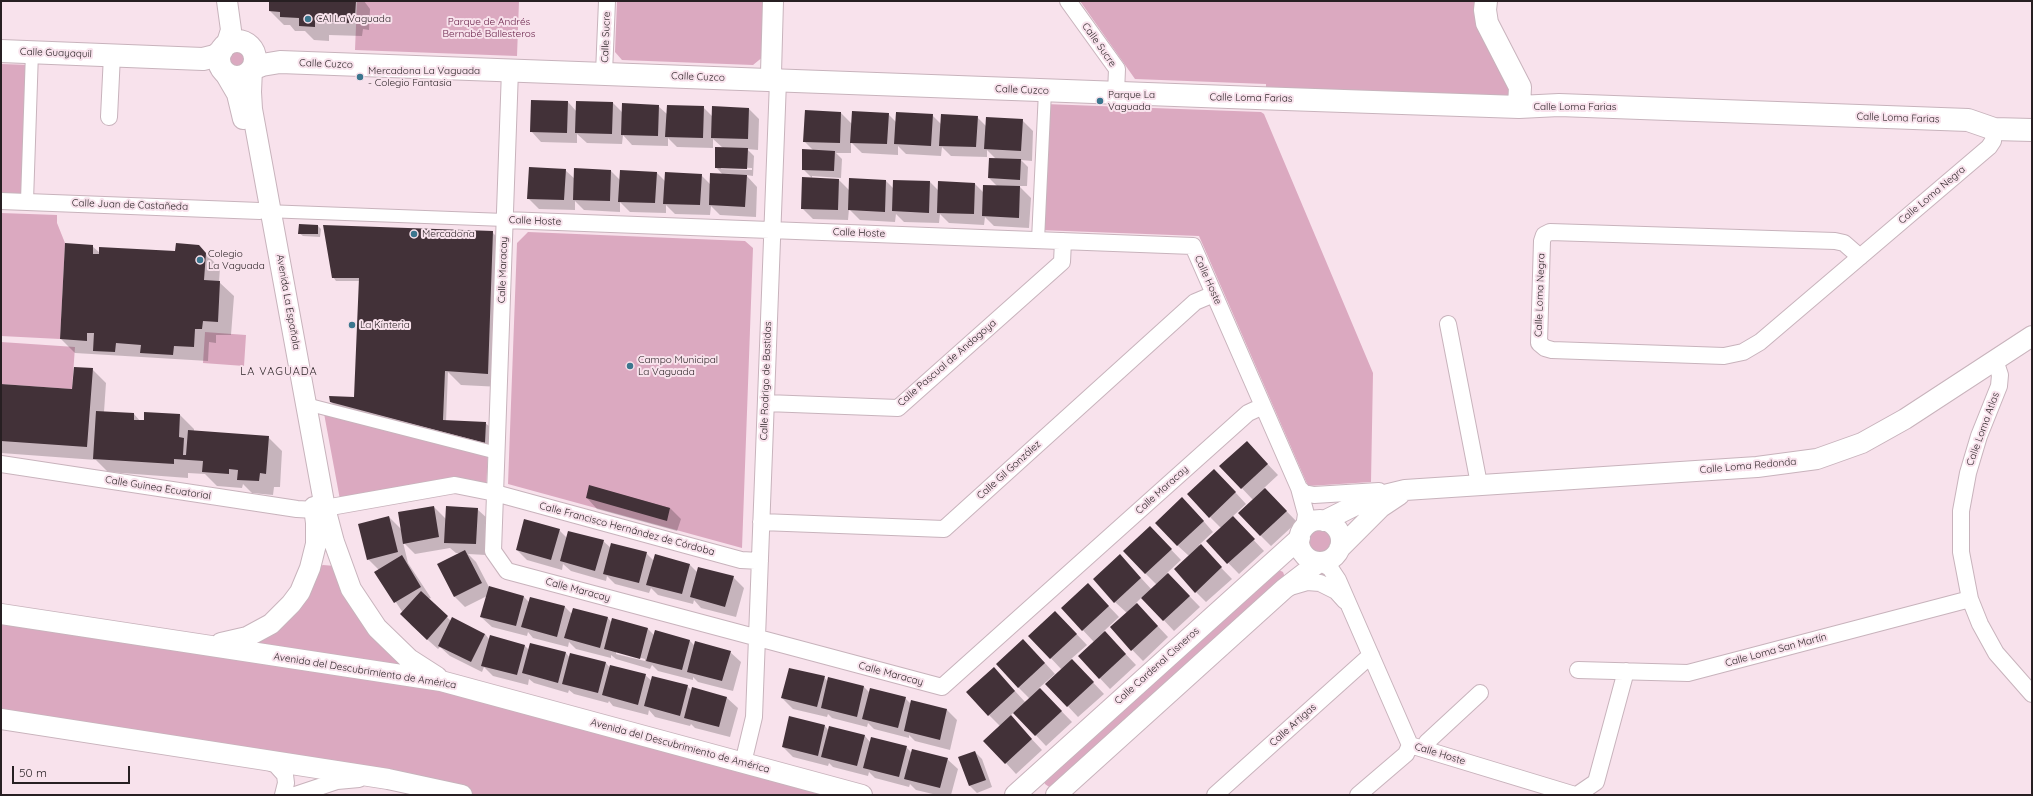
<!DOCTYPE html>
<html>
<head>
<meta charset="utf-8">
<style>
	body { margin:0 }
	#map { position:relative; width:2033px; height:796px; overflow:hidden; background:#f8e2ec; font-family:Quicksand,sans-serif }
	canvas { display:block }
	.frame { position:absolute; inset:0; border:2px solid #271f22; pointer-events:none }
	.scale { position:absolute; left:12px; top:766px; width:118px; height:18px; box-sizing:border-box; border:2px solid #271f22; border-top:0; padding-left:5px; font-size:12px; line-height:14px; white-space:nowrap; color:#271f22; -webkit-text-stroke:3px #f8e2ec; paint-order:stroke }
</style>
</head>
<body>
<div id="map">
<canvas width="2033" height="796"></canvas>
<div class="frame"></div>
<div class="scale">50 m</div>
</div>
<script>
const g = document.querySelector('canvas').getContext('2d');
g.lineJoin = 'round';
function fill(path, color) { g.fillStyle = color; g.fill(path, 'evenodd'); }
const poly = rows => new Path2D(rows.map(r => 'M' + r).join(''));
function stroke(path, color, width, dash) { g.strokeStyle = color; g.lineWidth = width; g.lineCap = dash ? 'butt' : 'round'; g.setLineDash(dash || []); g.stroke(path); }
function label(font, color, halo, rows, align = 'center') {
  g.font = font + ' Quicksand,sans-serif'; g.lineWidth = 4; g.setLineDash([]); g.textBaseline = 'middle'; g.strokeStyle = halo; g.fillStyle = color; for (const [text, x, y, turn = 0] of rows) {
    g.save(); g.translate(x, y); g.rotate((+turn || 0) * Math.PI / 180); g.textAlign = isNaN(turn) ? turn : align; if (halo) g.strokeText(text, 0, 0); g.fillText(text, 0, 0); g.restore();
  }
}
fill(poly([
	[357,1,519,1,517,56,355,50],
	[617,1,766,1,764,56,753,65,622,60,615,52],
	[1080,1,1480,1,1511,84,1509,95,1506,97,1266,89,1266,84,1135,79],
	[235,42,241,42,250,47,255,61,244,76,238,77,220,55],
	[1,64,31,65,27,201,1,201],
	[1045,104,1261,112,1264,114,1373,373,1371,482,1308,486,1199,236,1039,230],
	[1,213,57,215,57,223,65,243,60,339,1,336],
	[528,232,745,241,753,248,742,548,508,484,517,243],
	[205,332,246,335,244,366,203,363],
	[1,342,75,347,72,389,1,384],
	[323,408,488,451,486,493,455,485,341,505],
	[1319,521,1334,526,1341,539,1337,553,1329,560,1310,559,1301,548,1309,524],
	[323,565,335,566,420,667,862,795,462,795,1,719,1,614,193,643,247,637,318,567],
	[1275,568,1283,572,1286,580,1052,789,1045,784,1042,777]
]), '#dba9c0');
fill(poly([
	[270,1,364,1,370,9,369,30,363,29,362,36,329,35,329,41,314,40,305,31,295,31,290,25,284,25,270,11],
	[568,102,577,112,577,102,613,103,623,113,658,106,667,114,703,107,713,117,749,109,759,119,758,150,747,149,754,156,753,176,746,175,757,187,756,217,720,215,711,206,710,215,675,214,666,205,666,213,630,212,620,202,620,212,584,210,575,201,575,210,539,209,528,198,565,170,575,179,611,171,620,180,656,172,665,181,701,175,710,184,723,175,716,167,723,148,713,139,713,148,677,147,668,138,668,146,632,145,623,135,622,144,587,143,577,134,577,143,541,142,531,131],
	[721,167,752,168,752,170,721,169],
	[805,111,841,113,852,124,888,114,896,122,932,115,941,124,977,117,986,126,1022,120,1033,131,1032,161,1021,160,1028,167,1027,186,1019,186,1031,198,1029,228,994,226,985,217,984,225,949,223,940,214,939,223,904,222,896,214,895,222,860,220,849,209,848,220,813,219,802,208,812,178,803,169,814,151,804,141],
	[851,142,862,153,898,155,898,146,906,154,941,156,942,147,951,156,987,157,987,150,996,159,989,178,997,186,984,193,975,184,939,182,939,191,930,182,894,189,886,181,850,191,839,180,812,178,812,176,841,178,842,159,836,153,851,153],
	[318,226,321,229,320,237,303,236,299,233],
	[492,232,506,246,501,387,461,385,448,372,446,422,485,423,489,426,488,445,334,405,331,402,355,398,360,281,336,281,333,277],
	[92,246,100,253,176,252,198,246,220,268,219,282,234,296,231,335,216,335,216,343,209,342,208,361,75,353,61,339],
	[92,369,106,383,104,412,134,414,140,421,145,421,145,413,180,415,194,429,194,432,268,437,282,451,280,487,274,487,273,495,252,493,243,484,242,488,217,486,205,474,188,473,188,478,108,472,96,460,1,453,1,385,73,391],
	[1257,453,1278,475,1264,488,1297,522,1271,546,1260,535,1253,500,1221,466],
	[1225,481,1246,504,1232,517,1264,551,1239,574,1207,541,1221,528,1210,517],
	[590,486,670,508,681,519,677,531,597,509,587,498],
	[434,507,446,519,477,509,488,519,486,555,468,554,476,562,489,587,524,597,529,602,530,598,565,607,572,614,573,609,608,618,612,623,648,629,654,635,690,641,695,646,730,652,741,662,733,691,698,682,693,677,693,680,658,671,652,665,650,669,616,659,611,655,611,658,576,649,569,642,568,647,533,638,528,632,527,636,492,627,481,617,487,596,465,607,455,597,461,553,456,553,450,548,415,554,403,542,408,563,431,598,428,599,451,621,485,634,489,639,525,646,529,650,566,653,570,658,606,663,610,668,645,675,652,681,687,686,692,691,692,689,727,698,738,708,730,737,695,728,691,724,690,726,655,717,649,710,648,715,613,706,609,701,608,703,574,694,569,690,568,693,534,683,529,679,528,685,493,676,484,667,482,672,450,656,440,647,438,649,411,625,376,572,379,570,368,559,389,517,402,530],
	[616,651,645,659,645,661,616,654],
	[1193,509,1213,532,1199,545,1232,579,1206,602,1196,592,1189,556,1177,545],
	[559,530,567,538,603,541,611,548,646,553,654,561,655,556,690,565,698,573,733,577,744,588,736,617,701,608,694,600,693,604,658,595,651,588,649,593,615,584,607,576,606,581,571,571,563,564,562,570,527,560,517,550],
	[1160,538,1181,560,1167,573,1200,607,1174,631,1142,597,1136,603,1168,637,1143,661,1111,628,1127,613,1115,602,1130,566,1152,590,1157,585,1145,573],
	[1098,595,1119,617,1104,631,1136,665,1110,689,1079,656,1094,642,1062,608],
	[1066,623,1087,645,1071,659,1104,694,1078,717,1047,684,1062,670,1030,636],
	[1034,651,1055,674,1039,688,1072,722,1046,746,1014,712,1010,716,1042,750,1016,774,1006,763,1000,726,989,715,1004,679,1026,703,1030,699,1018,687],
	[824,677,828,682,864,687,870,693,905,698,911,704,947,710,957,720,950,750,915,741,909,735,909,738,874,729,868,723,867,727,832,718,828,714,827,717,793,709,782,698],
	[825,726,829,731,865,736,870,742,906,747,912,753,947,759,958,769,951,795,937,795,916,790,910,784,909,787,875,778,869,772,868,776,833,767,829,763,828,766,793,757,783,747],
	[975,752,982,759,992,787,977,793,970,786,959,757]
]), '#0003');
fill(poly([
	[269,1,356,1,355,16,349,16,349,23,315,21,315,27,299,26,299,18,280,17,280,12,269,11],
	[531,100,568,101,567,133,530,132],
	[576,101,613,102,612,134,575,133],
	[622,103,659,105,658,136,621,135],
	[667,105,704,106,703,138,665,137],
	[712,106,749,108,748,139,711,138],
	[805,110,841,112,840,143,803,142],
	[852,111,889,113,887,144,850,143],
	[896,112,933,114,931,146,894,144],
	[941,114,978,116,976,147,939,146],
	[986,117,1023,119,1021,151,984,149],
	[715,147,748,148,747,169,715,168],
	[802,149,835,151,834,171,802,170],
	[989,158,1021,159,1020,180,988,178],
	[529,167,566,169,564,200,527,199],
	[574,168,611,170,610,201,573,200],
	[620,170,657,172,655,203,618,202],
	[665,172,702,174,700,205,663,204],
	[710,173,747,175,745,207,709,205],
	[802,177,839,179,838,210,801,209],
	[849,178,886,180,885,212,848,210],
	[893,180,930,181,929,213,892,211],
	[938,181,975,183,974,214,937,213],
	[983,185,1020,186,1019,218,982,216],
	[299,224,318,225,318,234,298,234],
	[323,225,493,231,488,374,445,371,443,420,486,422,485,443,330,402,329,396,354,397,359,278,332,278],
	[65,243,93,245,93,254,99,254,99,247,175,251,176,243,199,245,206,253,204,280,220,281,218,322,203,321,202,329,195,329,194,347,174,346,173,355,140,353,141,345,116,343,115,352,93,351,94,333,87,333,87,341,60,339],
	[74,367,93,368,87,447,1,441,1,384,72,389],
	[96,411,134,413,134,420,144,420,144,412,180,414,179,437,184,438,183,455,186,455,188,430,269,436,266,474,260,473,259,481,237,480,238,470,229,469,229,474,202,472,203,461,174,459,174,464,93,459],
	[1247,441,1268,464,1241,489,1219,466],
	[1214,469,1236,492,1209,518,1187,494],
	[589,485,670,508,667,521,586,498],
	[1265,488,1287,511,1260,536,1238,513],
	[1182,497,1204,521,1177,546,1155,523],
	[434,506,439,537,403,544,398,512],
	[446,506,478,508,476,544,444,543],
	[389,516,398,552,367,560,358,524],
	[1233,516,1255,539,1227,564,1206,541],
	[524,519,560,529,551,560,516,550],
	[1150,526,1172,549,1145,574,1123,551],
	[568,531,604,540,595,571,560,561],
	[611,543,647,552,639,583,603,574],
	[1201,544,1222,567,1195,593,1174,569],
	[465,550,482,583,454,597,437,564],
	[655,554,690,564,682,594,646,585],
	[1120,554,1141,578,1114,603,1093,579],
	[402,555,421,587,394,603,374,572],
	[698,567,734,576,725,607,690,597],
	[1168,573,1190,596,1163,621,1141,598],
	[1088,583,1109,606,1082,631,1061,608],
	[489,586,524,596,516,626,480,617],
	[421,591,448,616,427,640,400,614],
	[530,597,565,606,557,637,521,627],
	[1137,603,1158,626,1131,651,1110,627],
	[573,608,608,617,600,648,564,638],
	[1055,611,1077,634,1050,659,1028,636],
	[452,617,485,634,471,662,438,646],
	[612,618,648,628,640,659,604,649],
	[655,630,690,640,682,670,646,661],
	[1105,631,1126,654,1099,679,1078,656],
	[490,635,525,645,517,675,481,666],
	[1023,639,1045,663,1018,688,996,664],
	[695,641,731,651,722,681,687,672],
	[530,643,566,652,558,683,522,673],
	[570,653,606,662,598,693,562,684],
	[1072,659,1094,682,1067,707,1045,684],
	[610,665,646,674,638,705,602,695],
	[994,667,1015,691,988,716,966,692],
	[789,668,825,676,817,707,781,698],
	[652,676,688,685,680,716,644,706],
	[828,677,864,686,857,717,821,708],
	[692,687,727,697,719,727,684,718],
	[870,688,906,697,898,728,862,719],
	[1040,688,1062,711,1035,736,1013,713],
	[911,700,947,709,940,740,904,731],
	[1011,715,1032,739,1005,764,983,741],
	[789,716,825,725,818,756,782,747],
	[829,726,865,735,857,766,821,757],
	[871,737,907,746,899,777,863,768],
	[912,749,948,758,940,788,904,779],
	[975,751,986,780,969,786,958,757]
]), '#423138');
const pedestrian = poly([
	[27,201,32,52],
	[265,211,505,220],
	[1038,240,1045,91],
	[306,404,497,453]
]);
const minor = poly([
	[1068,1,1117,69,1116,93],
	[510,70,493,551,507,571,942,687,1248,413,1263,406],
	[604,73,607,1],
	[109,117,112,55],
	[1,201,260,211],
	[505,220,1193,246,1299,488,1306,514,1304,528],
	[1860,257,1844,243,1835,241,1550,232,1544,235,1542,241,1539,343,1545,348,1552,350,1724,356,1743,352,1760,342,1989,147,1993,141,1994,129],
	[1448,324,1479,484],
	[1995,360,2000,375,1999,386,1979,436,1968,473,1961,511,1961,552,1970,599,1980,624,1996,653,2032,694],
	[766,403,898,408,1062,262,1063,241],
	[1,464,297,509,315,510],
	[1299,488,1304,493,1314,495,1379,491],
	[325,508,455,485,495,493,741,560,760,561],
	[761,522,944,529,1195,302,1214,294],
	[1319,562,1330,568,1338,580,1410,745],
	[1290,587,1307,582,1320,583,1336,591,1345,601],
	[1578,670,1688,673,1970,599],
	[1410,745,1575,795],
	[1424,749,1427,742,1480,693],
	[267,761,276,765,285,775,286,783,283,795],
	[743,763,754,717,778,81],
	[295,795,337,781,359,779],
	[1215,795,1371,655],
	[1358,795,1406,754,1410,745],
	[1577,795,1596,782,1626,671]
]);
const tertiary = poly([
	[773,1,771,73,778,81],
	[226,46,231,30,227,1],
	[252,69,251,92,252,109,325,508,334,542,351,589,377,628,409,659,437,677],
	[223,70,237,94,243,119],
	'1299 541a21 21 0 1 1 42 0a21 21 0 1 1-42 0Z',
	[1324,521,1368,499,1405,490,1757,467,1817,459,1862,443,1905,419,2032,336],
	[1339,549,1381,507,1399,495],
	[1,614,441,681,862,795],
	[221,643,247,637,271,624,291,604,300,592,310,568,316,544,316,523,314,507],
	[1,719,388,779,462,795],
	[1015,795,1300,538],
	[1056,795,1284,589,1319,562]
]);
const secondary = poly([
	[1486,1,1485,10,1487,23,1520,87,1519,107],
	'219 59a18 18 0 1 1 36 0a18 18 0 1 1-36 0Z',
	[1,51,203,59,215,56,222,50],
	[252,69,262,65,280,62,1256,98,1519,107,1559,105,1968,120,1994,129,2032,130]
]);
stroke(pedestrian, '#c8b3bc', 14);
stroke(minor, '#c8b3bc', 18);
stroke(tertiary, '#c8b3bc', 22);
stroke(secondary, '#c8b3bc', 24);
stroke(pedestrian, '#fff', 12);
stroke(minor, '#fff', 16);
stroke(tertiary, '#fff', 20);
stroke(secondary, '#fff', 22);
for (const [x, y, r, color] of [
	[308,19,4,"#3b768e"],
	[360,77,4,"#3b768e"],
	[1100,101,4,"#3b768e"],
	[414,234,4,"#3b768e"],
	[200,260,4,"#3b768e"],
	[352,325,4,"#3b768e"],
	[630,366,4,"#3b768e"]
]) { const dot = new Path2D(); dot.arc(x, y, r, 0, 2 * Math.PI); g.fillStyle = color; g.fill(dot); stroke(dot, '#f8e2ec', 1.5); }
label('10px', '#271f22', '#f8e2ec', [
	["CAI La Vaguada",316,19],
	["Mercadona La Vaguada",368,71],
	["- Colegio Fantasia",368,83],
	["Parque La",1108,95],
	["Vaguada",1108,107],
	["Mercadona",422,234],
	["Colegio",208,254],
	["La Vaguada",208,266],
	["La Kinteria",360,325],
	["Campo Municipal",638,360],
	["La Vaguada",638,372]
], 'left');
label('10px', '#651d45', '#f8e2ec', [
	["Parque de Andrés",489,22],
	["Bernabé Ballesteros",489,34]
]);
label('10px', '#271f22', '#f8e2ec', [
	["Calle Sucre",606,37,-88],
	["Calle Sucre",1099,45,55],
	["Calle Guayaquil",56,53,2],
	["Calle Cuzco",326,64,2],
	["Calle Cuzco",698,77,2],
	["Calle Cuzco",1022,90,2],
	["Calle Loma Farias",1251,98,1],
	["Calle Loma Farias",1575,107],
	["Calle Loma Farias",1898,118,2],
	["Calle Loma Negra",1932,195,-40],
	["Calle Juan de Castañeda",130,205,2],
	["Calle Hoste",535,221,2],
	["Calle Hoste",859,233,2],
	["Calle Maracay",503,270,-88],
	["Calle Hoste",1208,280,66],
	["Calle Loma Negra",1540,295,-88],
	["Avenida La Española",288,302,80],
	["Calle Pascual de Andagoya",947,363,-41],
	["Calle Rodrigo de Bastidas",766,381,-88],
	["Calle Loma Atlas",1983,429,-70],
	["Calle Loma Redonda",1748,466,-5],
	["Calle Gil González",1009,470,-42],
	["Calle Guinea Ecuatorial",158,488,9],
	["Calle Maracay",1162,490,-42],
	["Calle Francisco Hernández de Córdoba",627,529,15],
	["Calle Maracay",578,590,15],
	["Calle Loma San Martín",1776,650,-15],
	["Calle Cardenal Cisneros",1157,666,-42],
	["Avenida del Descubrimiento de América",365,671,9],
	["Calle Maracay",891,674,15],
	["Calle Artigas",1293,725,-42],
	["Avenida del Descubrimiento de América",680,746,15],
	["Calle Hoste",1440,754,17]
]);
g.letterSpacing = '1px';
label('11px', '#271f22', '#f8e2ec', [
	["LA VAGUADA",279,372]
]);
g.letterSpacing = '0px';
</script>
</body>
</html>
